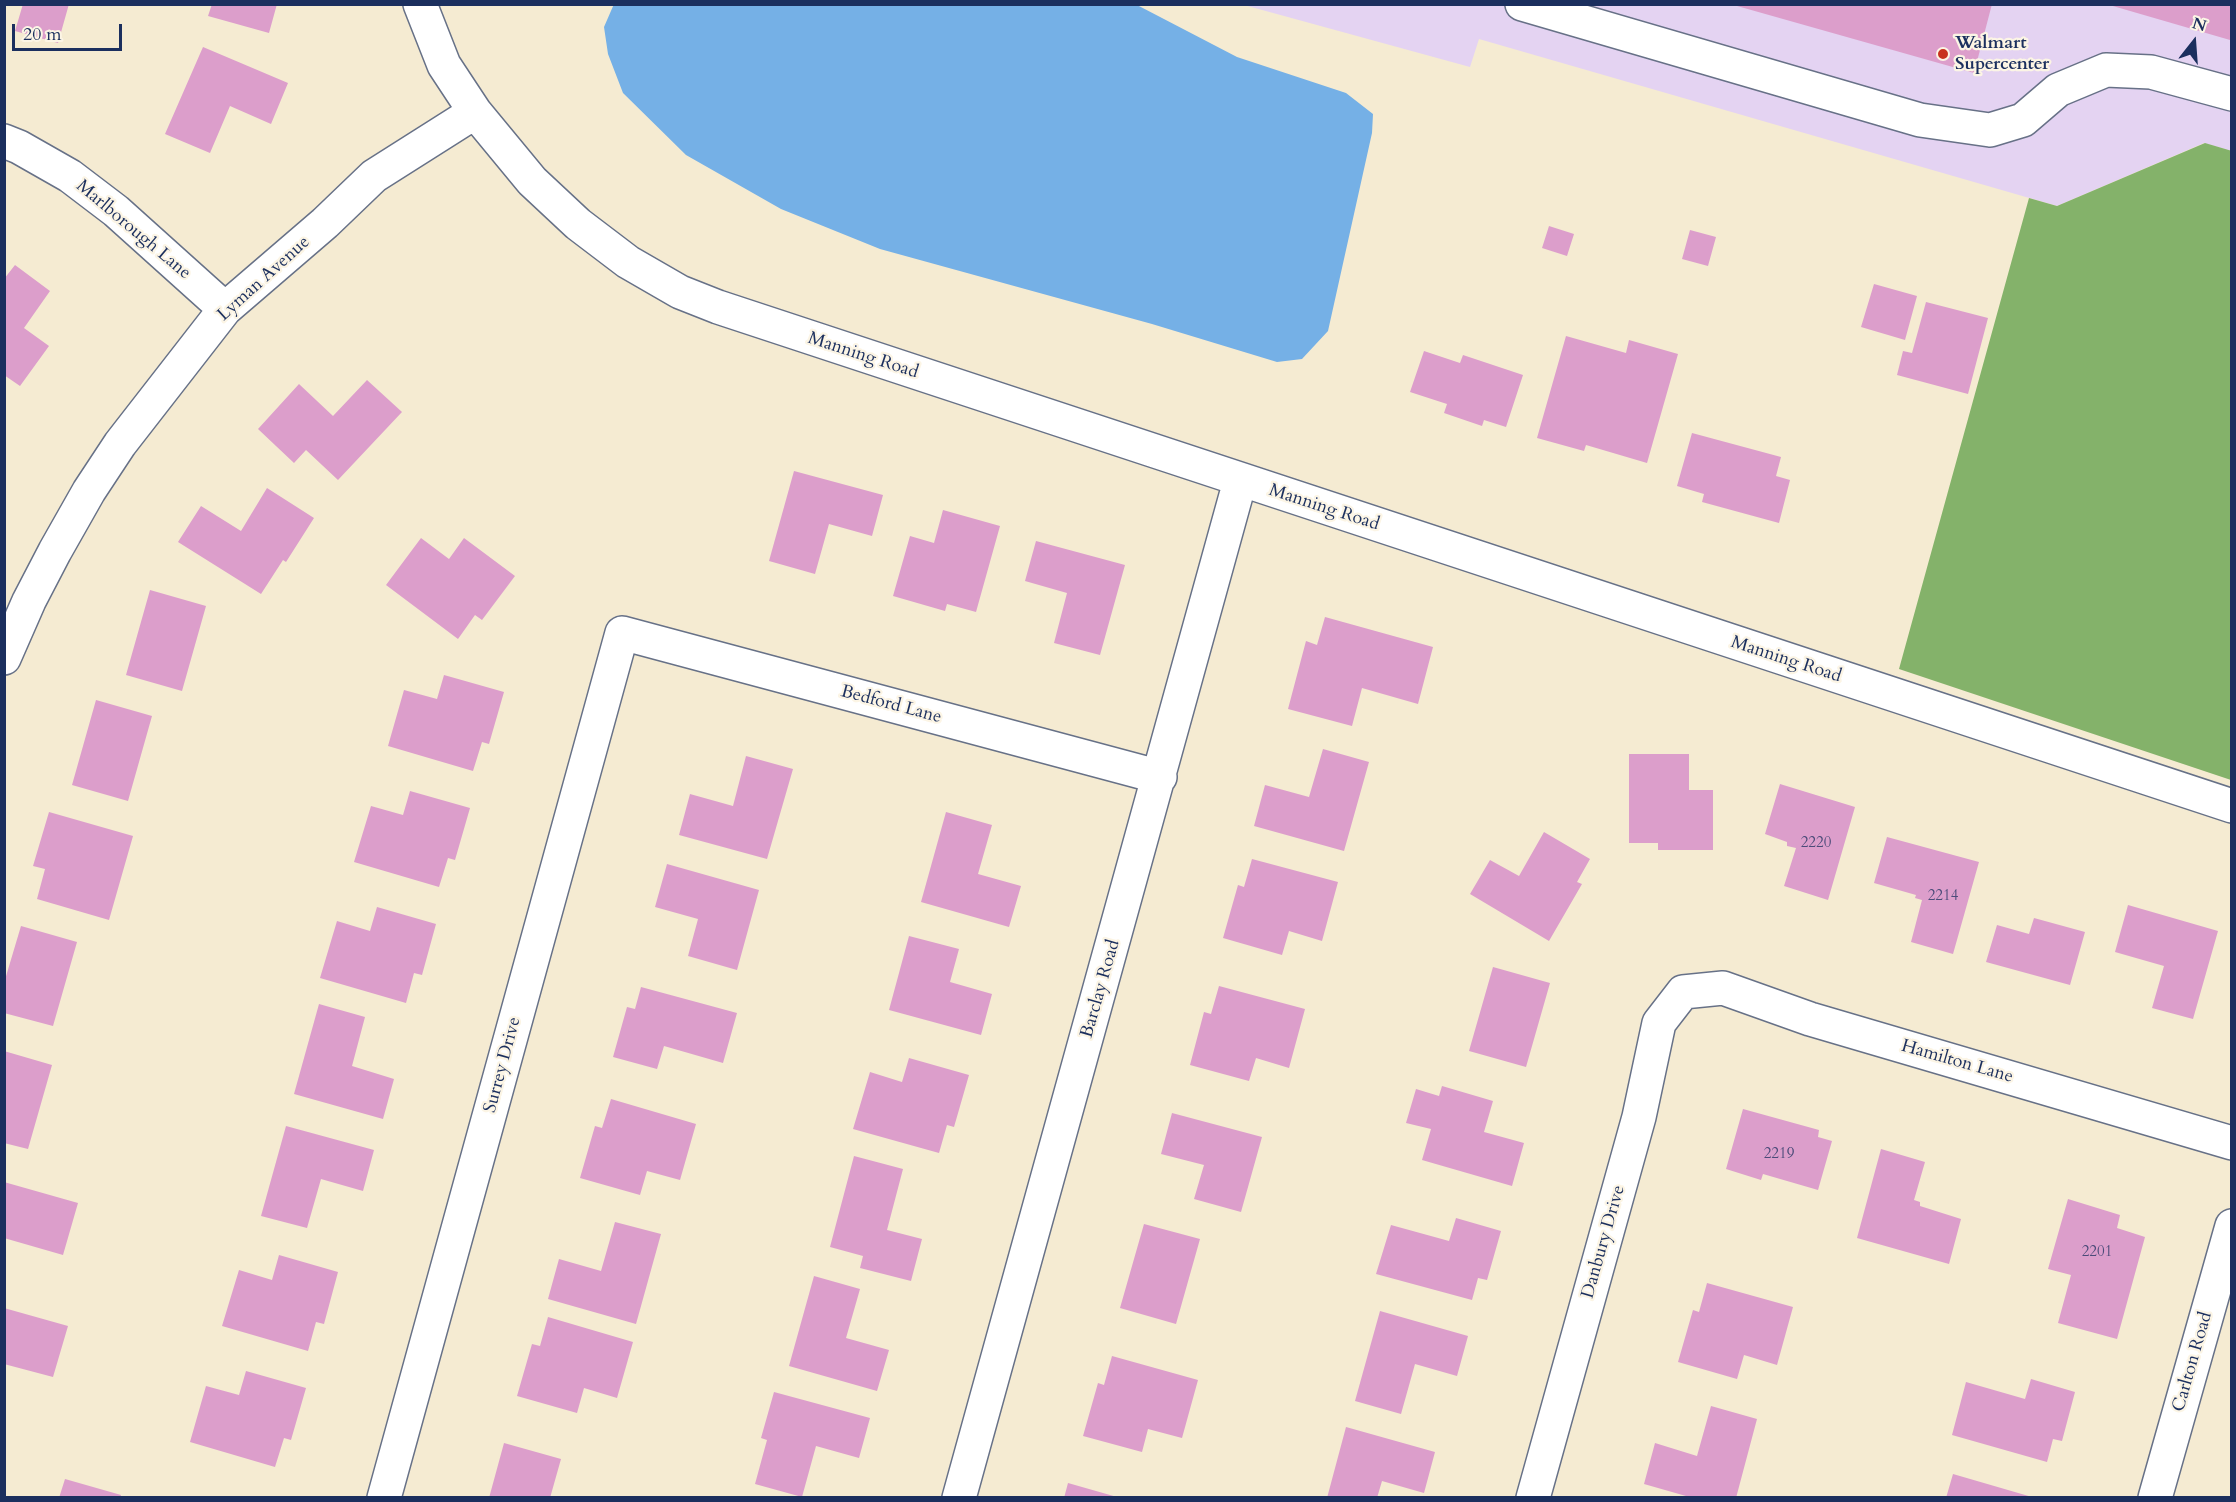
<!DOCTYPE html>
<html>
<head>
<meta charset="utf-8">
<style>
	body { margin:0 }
	#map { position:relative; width:2236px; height:1502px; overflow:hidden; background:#f5ebd2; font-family:Cardo,serif }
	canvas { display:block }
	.frame { position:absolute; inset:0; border:6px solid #1b2f5e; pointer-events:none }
	.north { position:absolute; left:2164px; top:12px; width:60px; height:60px; -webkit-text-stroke:4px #fcf5e5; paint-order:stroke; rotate:17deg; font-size:16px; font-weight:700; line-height:24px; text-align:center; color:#1b2f5e }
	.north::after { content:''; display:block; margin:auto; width:21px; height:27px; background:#1b2f5e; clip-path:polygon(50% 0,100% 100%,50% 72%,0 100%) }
	.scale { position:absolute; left:12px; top:24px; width:110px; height:27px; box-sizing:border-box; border:3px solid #1b2f5e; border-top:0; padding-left:8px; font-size:18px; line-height:21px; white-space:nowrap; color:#1b2f5e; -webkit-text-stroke:4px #fcf5e5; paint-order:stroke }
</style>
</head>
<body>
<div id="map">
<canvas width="2236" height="1502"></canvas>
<div class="frame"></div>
<div class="north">N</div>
<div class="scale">20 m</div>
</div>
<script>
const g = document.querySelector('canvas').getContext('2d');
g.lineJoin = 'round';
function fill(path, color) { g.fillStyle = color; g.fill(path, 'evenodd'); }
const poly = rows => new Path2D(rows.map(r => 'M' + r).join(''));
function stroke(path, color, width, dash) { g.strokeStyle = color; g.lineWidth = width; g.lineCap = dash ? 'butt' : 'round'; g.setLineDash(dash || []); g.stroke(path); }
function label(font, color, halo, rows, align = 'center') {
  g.font = font + ' Cardo,serif'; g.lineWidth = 4.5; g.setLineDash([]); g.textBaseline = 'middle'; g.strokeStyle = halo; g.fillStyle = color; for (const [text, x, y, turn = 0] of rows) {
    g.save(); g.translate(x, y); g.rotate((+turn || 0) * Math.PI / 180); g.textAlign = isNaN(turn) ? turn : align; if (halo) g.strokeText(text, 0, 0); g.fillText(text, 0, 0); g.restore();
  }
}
fill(poly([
	[1244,5,2231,5,2231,151,2204,143,2057,206,1479,39,1470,67]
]), '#e4d3f2');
fill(poly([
	[2205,143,2232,151,2231,780,1899,669,2029,198,2057,206]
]), '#84b26a');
fill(poly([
	[614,4,1137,5,1237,57,1346,93,1373,114,1372,133,1328,331,1302,359,1277,362,1152,324,880,249,781,209,686,155,623,93,608,54,604,27]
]), '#75b0e6');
fill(poly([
	[23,4,69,4,58,43,15,31],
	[212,4,277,4,269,33,208,16],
	[1730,4,1992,4,1974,73],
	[2106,4,2232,4,2232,34,2230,40],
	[203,47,288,83,271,124,230,106,210,153,165,134],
	[1549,226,1574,234,1567,256,1542,248],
	[1690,230,1716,237,1708,266,1682,259],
	[15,265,50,291,24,328,49,346,20,386,4,375,4,279],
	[1874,284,1917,296,1905,340,1861,327],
	[1926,302,1988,318,1968,394,1897,375,1903,351,1912,353],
	[1566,336,1626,353,1629,340,1678,354,1647,463,1586,445,1584,451,1537,438],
	[1424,351,1460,363,1463,355,1523,375,1506,427,1484,420,1482,426,1444,413,1447,404,1410,392],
	[367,380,402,412,338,480,306,450,294,463,258,429,299,384,333,416],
	[1692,433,1781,457,1776,476,1790,480,1779,523,1702,502,1704,494,1677,486],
	[794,471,883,495,872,536,829,524,815,574,769,561],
	[267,488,314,518,286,562,283,560,261,594,178,542,201,506,241,531],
	[943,510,1000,526,976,612,947,604,945,611,893,596,910,536,934,543],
	[421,538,449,559,464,538,515,576,482,620,475,615,458,639,386,585],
	[1036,541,1125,565,1100,655,1054,643,1067,593,1025,581],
	[150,590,206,606,182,691,126,675],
	[1325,617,1433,647,1418,704,1362,688,1352,726,1288,709,1306,641,1317,645],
	[444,675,504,692,489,744,482,742,473,771,388,746,404,690,437,699],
	[96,700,152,716,128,801,72,785],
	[1323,749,1369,762,1344,851,1254,826,1265,785,1309,797],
	[1629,754,1689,754,1689,790,1713,790,1713,850,1658,850,1658,843,1629,843],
	[746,756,793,769,767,859,679,835,690,794,733,806],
	[1780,784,1855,807,1828,900,1784,886,1796,848,1787,846,1787,842,1765,834],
	[410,791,470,808,455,860,448,858,439,887,354,862,371,806,403,815],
	[49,812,133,836,109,920,37,899,45,869,33,866],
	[946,812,992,825,978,874,1021,886,1009,927,921,902],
	[1544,832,1590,859,1577,882,1582,884,1549,941,1470,894,1490,860,1519,876],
	[1887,837,1979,862,1953,954,1911,942,1922,900,1915,898,1916,895,1874,883],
	[1252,859,1338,882,1322,941,1289,931,1282,955,1223,938,1238,885,1244,887],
	[667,864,759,890,737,970,688,956,698,919,655,907],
	[2128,905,2218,931,2193,1019,2152,1008,2164,966,2115,952],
	[377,907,436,924,422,975,414,973,406,1003,320,978,337,921,370,931],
	[2034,918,2085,932,2070,985,1986,962,1997,925,2029,934],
	[21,926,77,942,53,1026,4,1013,4,983],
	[909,936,959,949,950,982,992,994,981,1035,889,1010],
	[1493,967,1550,983,1526,1067,1469,1051],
	[1219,986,1305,1009,1289,1068,1256,1058,1249,1081,1190,1065,1204,1012,1211,1014],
	[641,987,737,1013,723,1063,664,1046,657,1069,613,1057,627,1007,635,1009],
	[319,1004,365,1017,352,1066,394,1079,383,1119,294,1094],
	[4,1051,52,1065,28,1149,4,1143],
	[909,1058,969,1075,954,1127,947,1125,939,1153,853,1129,870,1072,902,1082],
	[1442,1086,1493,1101,1484,1132,1524,1143,1512,1186,1422,1160,1431,1129,1406,1123,1416,1089,1439,1096],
	[611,1099,696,1124,680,1180,647,1171,640,1195,580,1178,595,1126,602,1128],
	[1743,1109,1819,1130,1818,1137,1832,1141,1818,1190,1763,1174,1761,1180,1726,1169],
	[1172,1113,1262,1137,1241,1212,1194,1199,1204,1165,1161,1154],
	[286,1126,374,1150,363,1191,321,1179,307,1228,261,1216],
	[1881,1149,1925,1162,1914,1200,1920,1202,1920,1206,1961,1219,1949,1264,1857,1238],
	[854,1156,903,1169,887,1230,922,1239,911,1281,860,1268,863,1256,830,1247],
	[4,1182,78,1203,63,1255,4,1238],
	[2068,1199,2120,1215,2117,1228,2145,1237,2117,1339,2058,1323,2071,1275,2048,1269],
	[1456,1218,1501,1231,1487,1280,1478,1278,1472,1300,1376,1274,1391,1225,1449,1241],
	[615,1222,661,1234,636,1324,548,1299,559,1259,601,1271],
	[1144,1224,1200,1239,1176,1324,1120,1308],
	[279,1255,338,1272,324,1324,316,1322,308,1351,222,1326,239,1270,272,1280],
	[814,1276,860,1289,846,1338,889,1350,877,1391,789,1366],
	[1707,1283,1793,1307,1777,1365,1744,1355,1737,1379,1678,1362,1693,1310,1699,1312],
	[4,1308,68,1326,53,1377,4,1364],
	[1380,1311,1468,1336,1457,1376,1415,1364,1401,1414,1355,1401],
	[548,1317,633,1342,617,1398,584,1388,577,1413,517,1396,532,1344,540,1346],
	[1112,1356,1198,1380,1182,1438,1148,1429,1142,1452,1083,1436,1098,1383,1104,1385],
	[246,1371,306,1388,291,1440,284,1438,275,1467,190,1442,206,1386,239,1395],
	[2031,1379,2075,1392,2062,1441,2053,1439,2047,1462,1952,1435,1966,1382,2025,1399],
	[774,1392,870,1418,859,1458,816,1446,802,1497,755,1484,767,1440,761,1438],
	[1711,1406,1757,1419,1736,1498,1693,1498,1644,1484,1655,1443,1697,1456],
	[1346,1427,1435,1452,1424,1493,1382,1481,1377,1498,1327,1498],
	[504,1443,561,1459,550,1498,489,1498],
	[1953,1474,2032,1497,2032,1498,1946,1498],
	[65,1479,121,1495,120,1498,59,1498],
	[1068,1483,1117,1497,1117,1498,1064,1498]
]), '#dc9ecb');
const minor = poly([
	[420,4,444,65,475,112,532,181,578,224,628,262,680,292,718,307,2232,806],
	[1522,4,1920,120,1990,130,2023,120,2058,90,2106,70,2151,72,2232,94],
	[4,141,19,147,70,176,116,211,225,309],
	[4,658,29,601,55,551,89,491,120,444,225,309,325,223,374,176,475,112],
	[384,1498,622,633,1160,777],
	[959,1498,1240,481],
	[1533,1498,1639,1117,1659,1023,1683,992,1723,988,1810,1019,2232,1143],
	[2155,1498,2232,1226]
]);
stroke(minor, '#677187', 36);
stroke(minor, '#fff', 33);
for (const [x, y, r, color] of [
	[1943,54,6,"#c8321e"]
]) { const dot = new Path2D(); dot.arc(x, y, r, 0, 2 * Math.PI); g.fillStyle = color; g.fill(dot); stroke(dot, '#fcf5e5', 2); }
label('15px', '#4b4b79', null, [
	["2220",1816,844],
	["2214",1943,897],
	["2219",1779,1155],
	["2201",2097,1253]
]);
label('bold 18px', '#1b2f5e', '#fcf5e5', [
	["Walmart",1955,44],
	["Supercenter",1955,65]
], 'left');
label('18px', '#1b2f5e', '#fcf5e5', [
	["Marlborough Lane",133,230,40],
	["Lyman Avenue",264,279,-42],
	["Manning Road",863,356,18],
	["Manning Road",1324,508,18],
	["Manning Road",1786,660,18],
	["Bedford Lane",891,705,15],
	["Barclay Road",1101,989,-74],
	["Hamilton Lane",1957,1062,16],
	["Surrey Drive",503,1065,-75],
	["Danbury Drive",1604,1242,-74],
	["Carlton Road",2193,1362,-74]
]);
</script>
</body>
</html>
